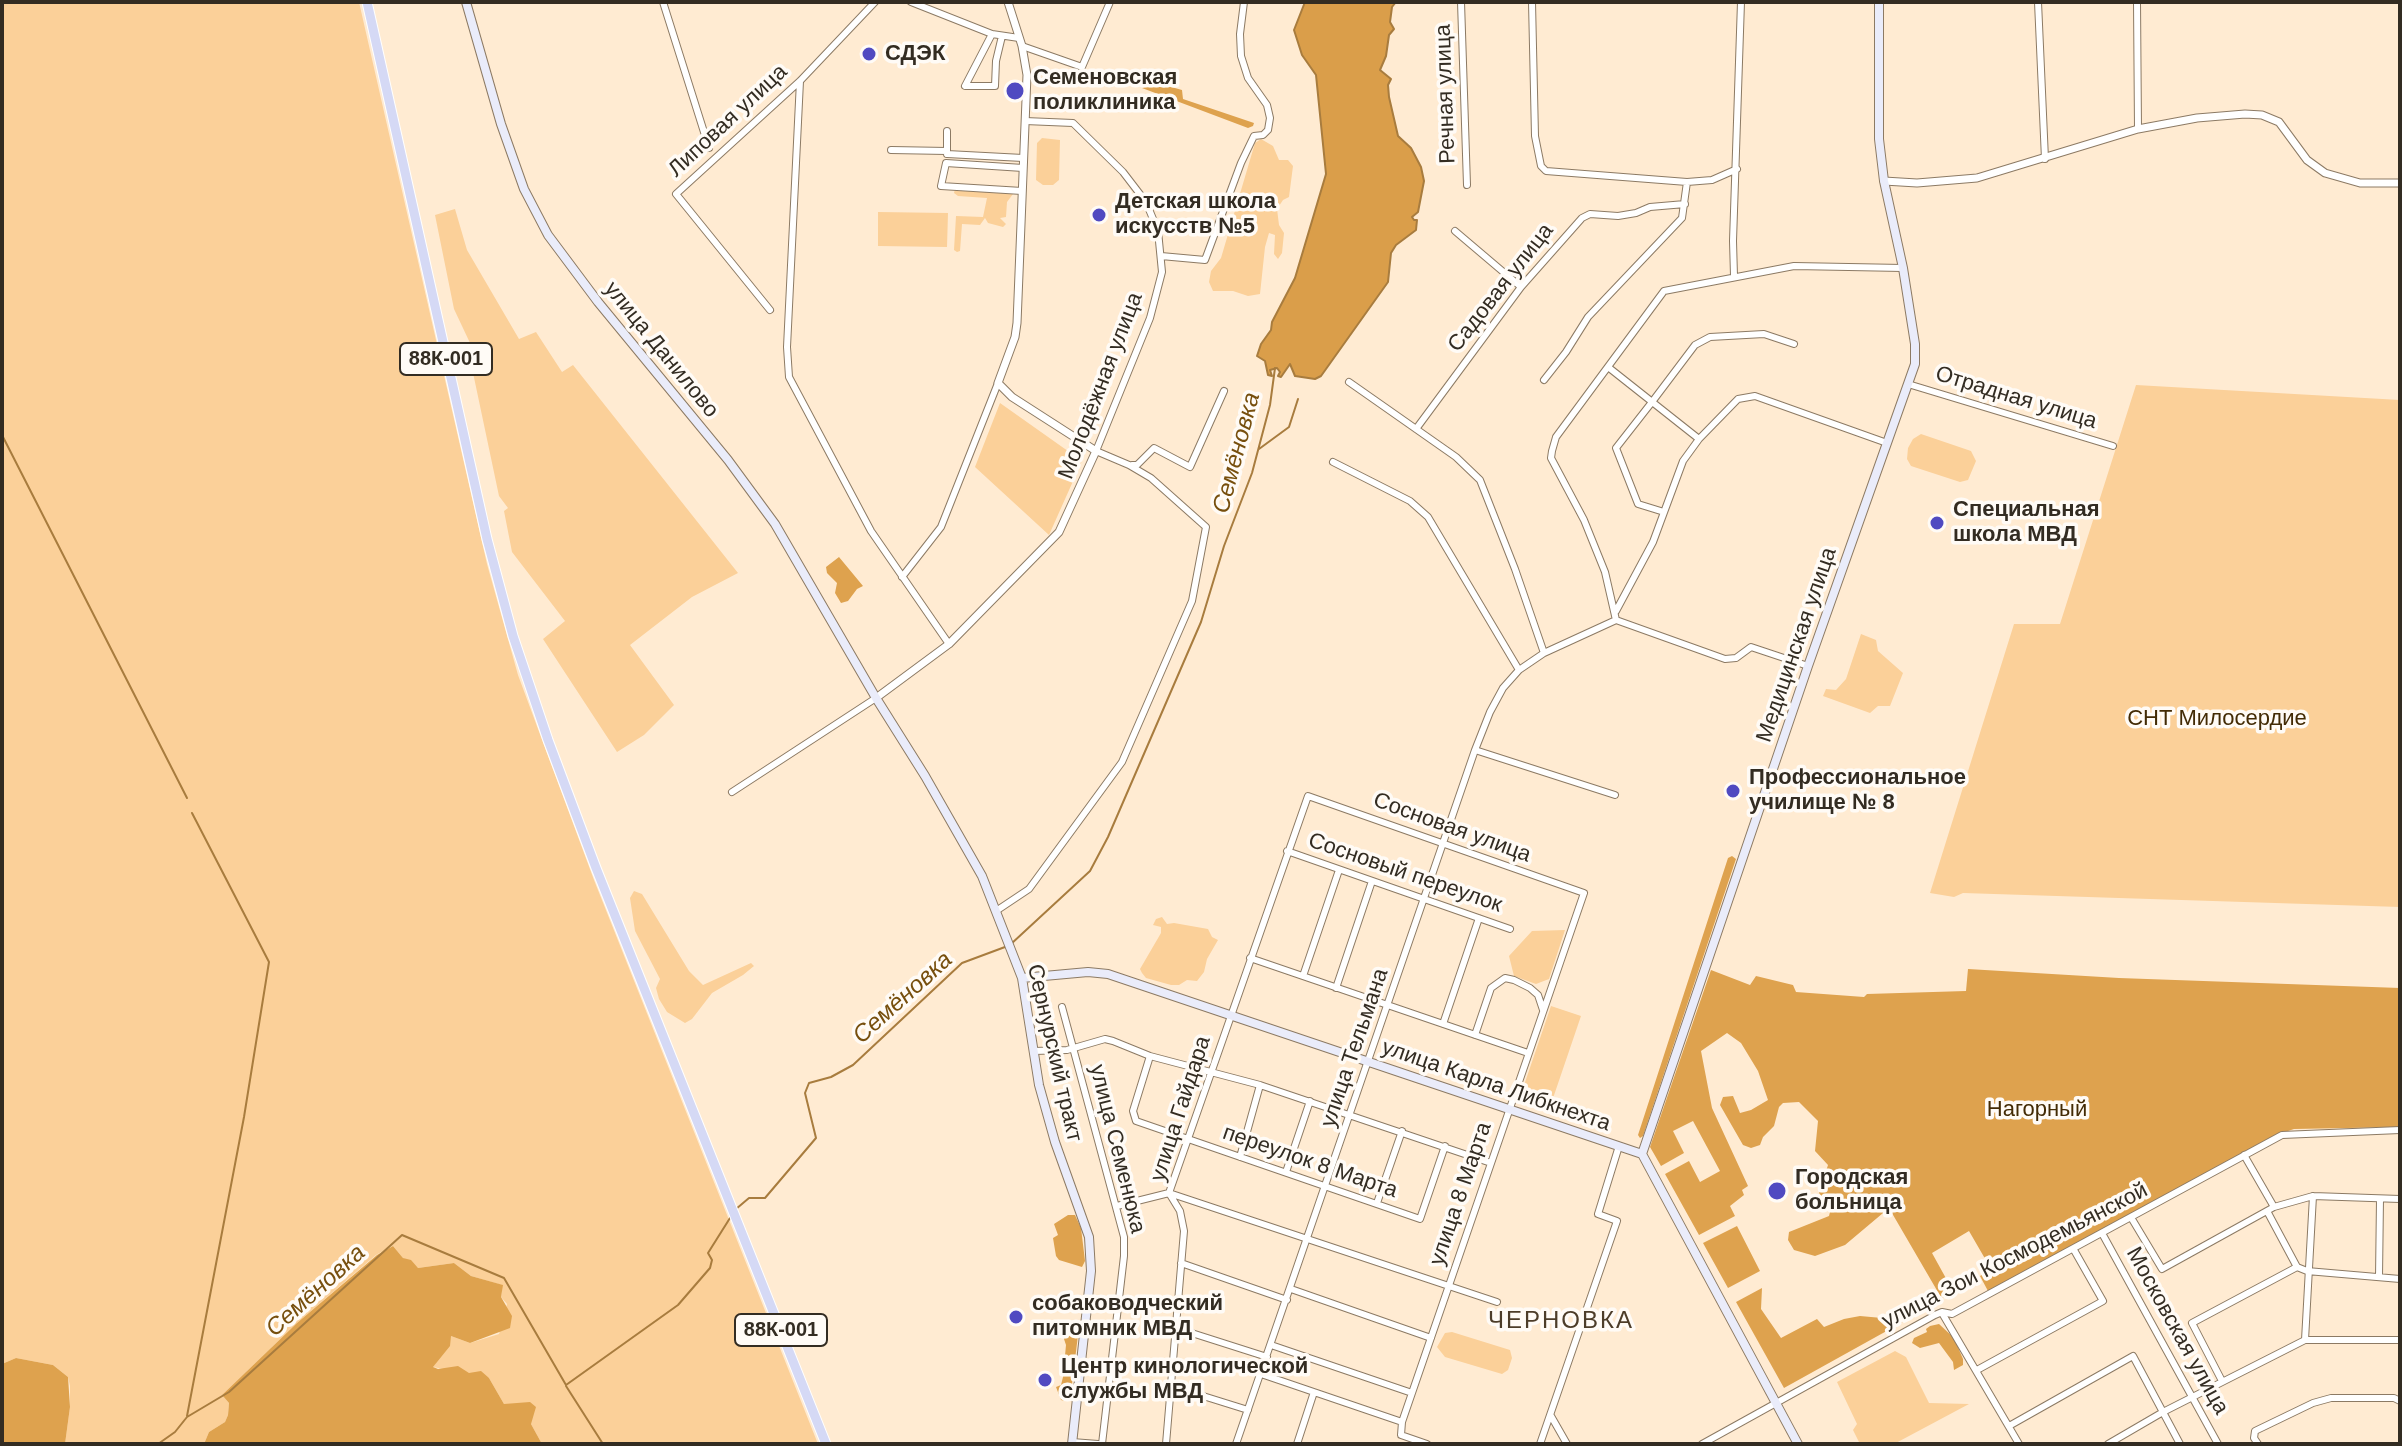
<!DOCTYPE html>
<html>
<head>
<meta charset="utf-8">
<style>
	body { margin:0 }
	#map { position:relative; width:2402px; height:1446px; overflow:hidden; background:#ffebd2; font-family:Helvetica,sans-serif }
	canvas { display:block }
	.frame { position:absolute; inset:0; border:4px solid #332c22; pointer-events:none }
</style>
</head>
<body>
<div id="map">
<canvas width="2402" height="1446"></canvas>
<div class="frame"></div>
</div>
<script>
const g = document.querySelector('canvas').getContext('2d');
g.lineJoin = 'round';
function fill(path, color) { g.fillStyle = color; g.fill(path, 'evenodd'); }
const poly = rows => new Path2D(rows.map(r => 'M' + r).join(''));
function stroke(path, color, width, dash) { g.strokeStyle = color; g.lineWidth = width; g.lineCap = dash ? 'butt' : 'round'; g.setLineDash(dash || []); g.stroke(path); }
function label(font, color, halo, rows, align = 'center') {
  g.font = font + ' Helvetica,sans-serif'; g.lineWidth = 7; g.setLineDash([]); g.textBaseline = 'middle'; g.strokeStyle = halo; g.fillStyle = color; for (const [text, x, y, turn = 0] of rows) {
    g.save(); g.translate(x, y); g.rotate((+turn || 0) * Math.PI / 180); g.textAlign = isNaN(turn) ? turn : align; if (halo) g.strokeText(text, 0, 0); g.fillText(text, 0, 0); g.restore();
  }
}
fill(poly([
	[2,2,359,2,487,564,518,675,594,880,818,1444,542,1444,531,1424,513,1405,504,1404,489,1378,433,1367,451,1336,470,1343,499,1334,507,1304,501,1297,502,1285,471,1276,454,1263,418,1268,403,1258,393,1246,376,1255,297,1323,222,1395,229,1403,228,1415,225,1422,209,1432,204,1444,65,1444,70,1407,70,1386,68,1377,53,1365,16,1358,2,1364],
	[1042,138,1060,140,1059,180,1053,185,1043,185,1036,180,1037,143],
	[1261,139,1273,146,1279,160,1288,160,1293,166,1289,197,1283,200,1277,209,1279,225,1284,233,1282,253,1278,259,1274,254,1275,235,1269,233,1265,247,1260,294,1248,296,1233,291,1213,291,1209,282,1211,271,1221,258,1255,143],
	[955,189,1013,194,1007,202,1006,217,1000,218,1006,224,1003,227,988,223,985,218,980,225,962,224,960,251,957,252,954,250,956,216,983,217,987,198,958,196,954,193],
	[455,209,467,250,519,339,536,332,562,372,573,365,738,573,692,597,630,645,674,705,644,735,617,752,543,639,565,621,512,552,504,511,508,508,499,496,472,368,478,360,454,309,435,215],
	[878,212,948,213,947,247,878,246],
	[2136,385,2400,400,2400,907,1963,893,1954,897,1930,893,2014,624,2060,624],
	[1000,403,1082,461,1049,535,975,467],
	[1921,434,1971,451,1976,461,1968,480,1960,482,1911,466,1907,459,1908,448,1913,439],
	[1861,634,1876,640,1878,651,1903,673,1890,706,1878,706,1870,713,1823,696,1826,689,1836,690,1846,679],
	[634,891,642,894,689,971,703,985,751,963,754,966,743,975,712,993,692,1019,685,1023,667,1012,659,999,656,988,660,979,635,931,630,898],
	[1162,917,1167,924,1174,923,1208,929,1212,937,1218,940,1207,959,1204,972,1197,981,1187,980,1179,985,1171,985,1146,978,1142,973,1140,969,1161,933,1161,927,1153,925,1156,919],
	[1565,930,1549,979,1536,984,1514,976,1509,956,1532,931],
	[1551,1006,1581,1016,1550,1107,1520,1097],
	[1452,1332,1510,1350,1512,1358,1508,1370,1502,1374,1445,1357,1437,1347,1445,1333],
	[1895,1351,1906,1357,1929,1403,1969,1404,1894,1444,1860,1444,1853,1430,1857,1424,1837,1382]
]), '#fbd099');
fill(poly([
	[1157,83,1182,90,1183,99,1254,123,1253,126,1248,128,1142,88],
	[839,557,863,586,857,589,848,601,841,603,835,593,837,583,827,573,826,567],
	[1732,856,1736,859,1643,1136,1640,1138,1638,1135,1728,858],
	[1968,969,2119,978,2400,988,2400,1127,2294,1129,2279,1134,2156,1200,2103,1232,1988,1291,1980,1276,1991,1269,1969,1231,1932,1253,1953,1291,1942,1299,1889,1208,1845,1245,1815,1256,1794,1250,1788,1240,1789,1232,1829,1216,1830,1212,1830,1207,1819,1193,1828,1165,1815,1151,1818,1121,1799,1102,1783,1103,1779,1107,1774,1126,1763,1137,1760,1145,1751,1148,1743,1145,1720,1105,1723,1097,1733,1096,1740,1113,1751,1110,1768,1100,1758,1071,1741,1043,1727,1033,1701,1051,1712,1108,1748,1186,1742,1190,1744,1195,1730,1206,1735,1216,1699,1235,1665,1174,1689,1161,1700,1182,1720,1171,1693,1121,1673,1131,1684,1153,1661,1166,1650,1147,1711,970,1750,985,1756,976,1793,985,1796,992,1864,997,1867,994,1966,991],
	[1068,1215,1075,1215,1081,1228,1085,1261,1082,1267,1059,1260,1056,1256,1053,1238,1058,1235,1054,1224],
	[1737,1226,1760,1271,1728,1288,1703,1243],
	[393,1246,403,1258,411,1260,418,1268,454,1263,471,1276,503,1285,501,1297,512,1316,510,1328,470,1343,451,1336,450,1346,433,1367,438,1369,458,1366,469,1373,481,1371,489,1378,504,1404,530,1402,536,1407,531,1424,542,1444,204,1444,209,1432,225,1422,228,1415,229,1403,222,1395,297,1323,377,1255],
	[1762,1288,1761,1309,1781,1338,1817,1319,1824,1327,1844,1319,1860,1316,1882,1318,1924,1302,1928,1308,1784,1388,1736,1302],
	[1939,1324,1954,1338,1963,1359,1963,1365,1954,1370,1953,1362,1939,1343,1920,1348,1912,1343,1914,1338,1927,1332,1926,1329,1930,1326],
	[1074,1325,1079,1327,1072,1384,1069,1395,1065,1401,1061,1400,1056,1387,1061,1385,1063,1377,1066,1345,1064,1339,1067,1330],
	[16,1358,53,1365,68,1377,70,1407,65,1444,2,1444,2,1364]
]), '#dea24e');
const water = poly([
	[1305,2,1396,2,1392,7,1390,22,1394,29,1389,35,1386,56,1380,70,1391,79,1388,85,1389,97,1398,136,1411,148,1421,167,1424,181,1418,212,1412,217,1414,220,1417,220,1416,230,1396,245,1391,253,1388,282,1321,376,1315,379,1295,376,1290,364,1281,377,1278,376,1280,372,1277,368,1270,370,1272,376,1268,375,1265,361,1257,356,1261,344,1271,330,1272,322,1295,278,1326,174,1316,75,1302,55,1294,30,1305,2]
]);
fill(water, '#da9e4a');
stroke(water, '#a87c3e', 2);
stroke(poly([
	[2,435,187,798],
	[1259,449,1289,427,1298,399],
	[1011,944,1090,871,1108,837,1201,622,1224,546,1252,473,1270,405,1275,368],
	[736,1209,749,1198,765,1198,816,1138,805,1093,809,1083,831,1077,853,1065,962,963,1005,947],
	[566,1386,603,1444],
	[187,1416,244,1117,269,962,192,813],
	[158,1444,175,1432,187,1417,229,1392,402,1235,504,1278,566,1385,678,1305,710,1268,712,1260,708,1253,730,1218]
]), '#a87c3e', 2);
const minor = poly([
	[663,2,709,148],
	[911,2,992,34,1019,38],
	[1461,2,1467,185],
	[1532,2,1535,136,1541,166,1546,171,1687,182,1712,180,1737,169],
	[2038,2,2045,159],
	[2137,2,2138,129],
	[992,34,965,86,995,86,996,61,1002,36],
	[1022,46,1082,67,1110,2],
	[800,81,787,347,789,377,871,531,949,644],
	[891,150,947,151],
	[947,152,947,131],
	[947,154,1023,158],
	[1022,191,941,186,946,163,1023,168],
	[1455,231,1521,287],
	[1161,256,1205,260,1241,163,1254,136,1263,135,1268,130,1270,118,1267,105,1248,78,1241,56,1240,34,1244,2],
	[1734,276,1733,241,1741,2],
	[770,310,676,194,800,81,875,2],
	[1608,367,1699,439],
	[1544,380,1566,352,1588,317,1682,218,1687,182],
	[1349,382,1456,457,1480,480,1515,569,1544,653],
	[1908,384,2113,446],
	[1416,429,1521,287,1582,218,1590,214,1618,216,1636,213,1650,207,1685,204],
	[1333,462,1410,501,1428,517,1519,670],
	[1132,465,1137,465,1154,448,1190,467,1224,391],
	[1664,512,1638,504,1616,448,1652,402,1695,345,1710,337,1764,334,1794,344],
	[902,577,941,527,998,383],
	[1616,611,1653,542,1683,461,1699,439,1738,399,1755,396,1887,443],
	[1616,620,1605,572,1584,520,1551,458,1552,451,1556,437,1664,291,1794,266,1903,268],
	[1475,750,1615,795],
	[732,792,876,698],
	[1287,851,1510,929],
	[996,911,1029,889,1122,762,1192,601,1206,527,1151,478,1129,465,1096,451,1150,318,1162,272,1158,231,1146,202,1123,172,1073,123,1025,121],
	[1250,958,1528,1053],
	[1303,976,1339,870],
	[1336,988,1372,881],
	[1062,1007,1124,1237,1124,1256,1102,1444],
	[1443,1024,1479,918],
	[1475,1035,1491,988,1505,978,1514,980,1530,988,1538,995,1543,1010],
	[1034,1051,1067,1050,1105,1039,1113,1041,1150,1056,1260,1085,1491,1163],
	[1150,1056,1133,1111,1136,1121,1420,1219,1445,1146],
	[2244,1155,2274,1207],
	[1240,1157,1260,1085],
	[1286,1172,1310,1101],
	[1377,1203,1402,1131],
	[1117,1206,1169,1193,1497,1302],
	[2267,1211,2297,1267],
	[2132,1219,2162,1269,2274,1207,2313,1196,2400,1199],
	[2103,1235,2218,1444],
	[1181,1263,1287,1300],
	[2379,1277,2380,1199],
	[1291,1289,1431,1338],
	[1942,1313,2019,1444],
	[1176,1328,1267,1357],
	[2305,1340,2313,1196],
	[1271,1345,1412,1393],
	[1977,1370,2103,1301,2074,1250],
	[1261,1374,1402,1422],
	[2222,1381,2192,1323,2297,1267,2307,1271,2400,1279],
	[1171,1386,1248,1410],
	[1551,1416,1567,1444],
	[2009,1426,2133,1356,2180,1444],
	[1072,1442,1098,1444],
	[1166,1444,1184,1231,1180,1211,1169,1193,1308,796,1584,893,1402,1422,1401,1435,1427,1444],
	[1236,1444,1475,750,1490,712,1503,688,1519,670,1544,653,1616,620,1725,659,1736,658,1751,647,1808,666],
	[1297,1444,1314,1392],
	[1540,1444,1617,1221,1598,1214,1619,1146],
	[1702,1444,1935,1315,1942,1312,1952,1314,1976,1301,2282,1135,2400,1130],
	[2108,1444,2163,1412,2305,1340,2400,1340],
	[2258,1444,2254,1438,2255,1431,2313,1403,2331,1398,2394,1398,2400,1401]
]);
const tertiary = poly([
	[1884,181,1917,183,1977,178,2138,129,2197,118,2245,114,2262,115,2279,122,2307,160,2325,173,2360,183,2400,183],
	[876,698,949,644,1059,532,1096,451,1012,397,998,383,1015,337,1017,323,1027,75,1022,46,1008,2]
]);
const secondary = poly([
	[466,2,501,124,524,189,548,235,598,302,728,460,775,524,876,698,925,776,982,876,1022,978,1039,1085,1055,1142,1089,1237,1091,1271,1072,1444],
	[1022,978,1088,972,1108,974,1642,1154,1798,1444],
	[1642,1154,1808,666,1915,364,1915,344,1903,268,1884,181,1879,139,1879,2]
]);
const primary = poly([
	[367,2,487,539,513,636,548,740,596,868,826,1444]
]);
stroke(minor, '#8c7a64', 8);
stroke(tertiary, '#8c7a64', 9);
stroke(secondary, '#8c7a64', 10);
stroke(primary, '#fff', 11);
stroke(minor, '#fff', 6);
stroke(tertiary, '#fff', 7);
stroke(secondary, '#eaecfa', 8);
stroke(primary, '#d5d9f5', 9);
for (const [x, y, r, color] of [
	[869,54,8,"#504ac1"],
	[1015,91,10,"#504ac1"],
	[1099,215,8,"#504ac1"],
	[1937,523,8,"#504ac1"],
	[1733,791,8,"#504ac1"],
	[1777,1191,10,"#504ac1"],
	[1016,1317,8,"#504ac1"],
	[1045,1380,8,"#504ac1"]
]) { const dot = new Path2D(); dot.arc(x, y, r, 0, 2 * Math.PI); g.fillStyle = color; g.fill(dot); stroke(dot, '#fffbf6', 3); }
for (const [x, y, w] of [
	[446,359,92],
	[781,1330,92]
]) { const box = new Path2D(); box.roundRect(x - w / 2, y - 16, w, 32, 6); g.fillStyle = '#fffbf6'; g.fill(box); stroke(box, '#332c22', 2); }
label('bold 20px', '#332c22', null, [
	["88К-001",446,359],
	["88К-001",781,1330]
]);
label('bold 22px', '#332c22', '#fffbf6', [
	["СДЭК",885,54],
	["Семеновская",1033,78],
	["поликлиника",1033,103],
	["Детская школа",1115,202],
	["искусств №5",1115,227],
	["Специальная",1953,510],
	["школа МВД",1953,535],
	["Профессиональное",1749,778],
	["училище № 8",1749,803],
	["Городская",1795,1178],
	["больница",1795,1203],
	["собаководческий",1032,1304],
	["питомник МВД",1032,1329],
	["Центр кинологической",1061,1367],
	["службы МВД",1061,1392]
], 'left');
label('22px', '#332c22', '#fffbf6', [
	["Речная улица",1446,94,-92],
	["Липовая улица",728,121,-43],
	["Садовая улица",1501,288,-52],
	["улица Данилово",661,350,51],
	["Молодёжная улица",1101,386,-69],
	["Отрадная улица",2016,398,17],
	["Медицинская улица",1797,645,-71],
	["Сосновая улица",1452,828,20],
	["Сосновый переулок",1405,873,19],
	["улица Тельмана",1355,1048,-71],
	["Сернурский тракт",1054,1053,77],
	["улица Карла Либкнехта",1496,1086,19],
	["улица Гайдара",1181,1109,-72],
	["улица Семенюка",1117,1149,76],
	["переулок 8 Марта",1310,1162,19],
	["улица 8 Марта",1461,1194,-71],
	["улица Зои Космодемьянской",2015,1256,-27],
	["Московская улица",2177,1331,61]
]);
label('22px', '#432b05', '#fffbf6', [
	["СНТ Милосердие",2217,719],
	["Нагорный",2037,1110]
]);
label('italic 24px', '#774f0d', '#fffbf6', [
	["Семёновка",1237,453,-75],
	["Семёновка",903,998,-42],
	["Семёновка",316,1291,-42]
]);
g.letterSpacing = '2px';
label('24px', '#4d3d29', '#fffbf6', [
	["ЧЕРНОВКА",1561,1321]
]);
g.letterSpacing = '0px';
</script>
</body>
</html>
